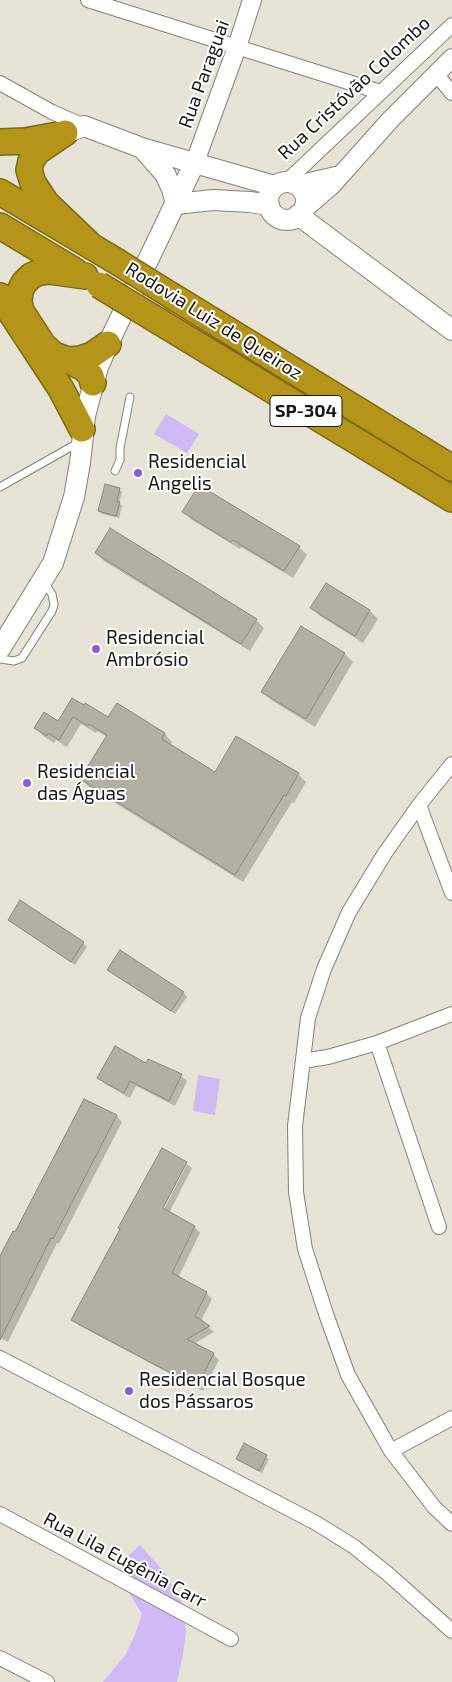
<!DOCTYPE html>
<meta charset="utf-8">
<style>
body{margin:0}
canvas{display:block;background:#e7e4d7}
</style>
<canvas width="452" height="1682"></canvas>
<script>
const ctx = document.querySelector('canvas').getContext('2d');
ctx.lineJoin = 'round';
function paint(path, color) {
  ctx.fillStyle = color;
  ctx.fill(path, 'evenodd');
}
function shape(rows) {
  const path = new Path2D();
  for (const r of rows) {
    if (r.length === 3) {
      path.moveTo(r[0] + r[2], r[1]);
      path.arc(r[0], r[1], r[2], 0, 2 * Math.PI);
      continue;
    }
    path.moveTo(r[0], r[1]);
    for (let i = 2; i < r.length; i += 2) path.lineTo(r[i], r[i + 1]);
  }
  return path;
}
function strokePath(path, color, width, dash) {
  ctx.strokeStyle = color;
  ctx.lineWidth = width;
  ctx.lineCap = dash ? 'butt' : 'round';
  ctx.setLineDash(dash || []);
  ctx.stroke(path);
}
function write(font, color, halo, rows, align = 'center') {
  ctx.font = font + ' "Exo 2",sans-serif';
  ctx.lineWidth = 4;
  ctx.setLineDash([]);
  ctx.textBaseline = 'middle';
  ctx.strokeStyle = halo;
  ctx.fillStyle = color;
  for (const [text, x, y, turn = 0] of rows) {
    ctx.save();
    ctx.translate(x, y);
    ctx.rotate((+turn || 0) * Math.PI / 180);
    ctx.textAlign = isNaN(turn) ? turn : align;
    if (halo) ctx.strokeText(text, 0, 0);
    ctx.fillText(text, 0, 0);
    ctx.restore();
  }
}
const green = shape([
 [166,414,199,434,187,453,154,434],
 [198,1075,220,1079,215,1115,193,1111],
 [140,1545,166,1574,181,1600,186,1632,183,1654,177,1682,103,1682,126,1654,134,1637,142,1614,120,1578,126,1558]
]);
const shadow = shape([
 [119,489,122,492,119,503,122,506,119,518,102,514,99,511],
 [184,512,299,547,307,555,293,578,241,547,240,549,192,520],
 [96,553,256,620,264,628,250,651,104,561],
 [326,585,370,611,378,619,363,643,320,616,312,608],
 [301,627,345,654,353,662,315,727,271,700,263,692],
 [73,700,108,719,117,705,165,734,172,742,170,746,216,774,236,738,298,774,306,782,294,803,292,802,243,882,89,787,82,779,107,737,97,731,96,733,81,724,67,747,56,740,54,743,43,736,36,728,58,723],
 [9,920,83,943,87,947,75,965],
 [113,974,183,992,187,997,175,1014],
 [147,1064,181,1076,187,1081,175,1106,136,1086,130,1098,105,1084,99,1078],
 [84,1101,117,1116,122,1122,59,1244,57,1243,8,1342,0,1338,0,1259,15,1233],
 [187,1164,192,1168,169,1213,195,1227,200,1233,178,1278,206,1293,212,1299,201,1321,214,1332,194,1344,213,1354,219,1360,203,1391,78,1325,73,1319,159,1213,161,1215],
 [245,1445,269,1459,262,1473,237,1459]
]);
const building = shape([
 [105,484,120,488,117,501,120,502,116,516,98,511,105,484],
 [199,485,300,546,284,571,233,540,231,542,182,512,199,485],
 [110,528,257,619,241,644,95,553,110,528],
 [326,583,370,610,355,636,310,608,326,583],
 [301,626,345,653,306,719,261,692,301,626],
 [72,698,84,705,85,703,108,717,117,703,165,733,162,739,215,772,236,736,299,773,286,796,284,795,235,875,80,779,107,735,89,724,88,726,73,717,59,740,48,733,47,736,34,728,44,712,58,721,72,698],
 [20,900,84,942,71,962,8,920,20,900],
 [120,950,184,992,171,1011,107,970,120,950],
 [115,1046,146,1063,148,1059,182,1074,169,1101,130,1081,124,1093,97,1078,115,1046],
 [84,1099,117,1115,53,1239,51,1238,0,1340,0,1256,13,1231,15,1232,84,1099],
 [162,1148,187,1162,163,1208,195,1226,172,1273,207,1292,195,1316,210,1326,187,1339,214,1353,197,1387,71,1320,120,1229,118,1228,162,1148],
 [244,1443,267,1455,259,1471,236,1459,244,1443]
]);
const service = shape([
 [115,471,120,460,120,448,130,397],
 [0,487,78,443],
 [0,659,14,661,22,658,52,611,54,605,52,594,43,581]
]);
const minor = shape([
 [88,0,380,92],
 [436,74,452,93],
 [0,83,52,112,84,126],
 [286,182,452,25],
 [452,764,419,805,385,853,349,912,324,969,308,1018,295,1126,296,1192,305,1249,326,1314,348,1375,391,1451,434,1507,452,1524],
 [419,805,452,893],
 [377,1043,439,1227],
 [303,1061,328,1057,377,1043,452,1014],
 [0,1358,316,1523,353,1546,388,1574,452,1631],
 [391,1451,452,1418],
 [0,1514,231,1639],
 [0,1658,47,1682]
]);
const tertiary = shape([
 [195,162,237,47,252,0],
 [297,185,340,175],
 [302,211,331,186,391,119,452,58]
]);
const secondary = shape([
 [65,133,84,126,142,148,275,186],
 [143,149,165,174,172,189,176,204],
 [287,201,19],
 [176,204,213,200,250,202,269,205],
 [298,215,452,330],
 [0,649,53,563,74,497,80,463,85,416,98,367,108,344,195,162]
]);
const motorway = shape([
 [65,133,37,152,31,161,29,170,33,183,46,203,90,245],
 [0,142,25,141,58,135],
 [0,192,116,261],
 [0,226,75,271],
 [85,276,49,271,40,272,31,276,24,283,20,291,19,302,21,311,43,345,54,355,68,360,80,359,92,355,108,344],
 [0,296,61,389,82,429],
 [172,296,452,468],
 [160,322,452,499],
 [68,360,85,369,91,376,93,383]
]);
const motorwayBridge = shape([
 [116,261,172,296],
 [99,285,160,322]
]);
const markers = [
 [138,473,5,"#8d5cd5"],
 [96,649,5,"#8d5cd5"],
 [27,783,5,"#8d5cd5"],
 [129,1391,5,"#8d5cd5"]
];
const shields = [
 [306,411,72]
];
const shieldNames = [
 ["SP-304",306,411]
];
const streetNames = [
 ["Rua Paraguai",204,74,-70],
 ["Rua Cristóvão Colombo",354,88,-43],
 ["Rodovia Luiz de Queiroz",214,321,32],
 ["Rua Lila Eugênia Carr",125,1560,28]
];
const poiNames = [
 ["Residencial",148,462],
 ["Angelis",148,484],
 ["Residencial",106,638],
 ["Ambrósio",106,660],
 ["Residencial",37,772],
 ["das Águas",37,794],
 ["Residencial Bosque",139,1380],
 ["dos Pássaros",139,1402]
];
paint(green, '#cebaf5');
paint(shadow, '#0003');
paint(building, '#b3afa3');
strokePath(building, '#8b887c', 1);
strokePath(service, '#848176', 9);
strokePath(minor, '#848176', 16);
strokePath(tertiary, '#848176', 20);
strokePath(secondary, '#848176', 22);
strokePath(motorway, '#7e6917', 28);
strokePath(service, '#fff', 7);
strokePath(minor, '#fff', 14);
strokePath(tertiary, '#fff', 18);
strokePath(secondary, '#fff', 20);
strokePath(motorway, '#b49519', 25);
strokePath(motorwayBridge, '#7e6917', 28, []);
strokePath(motorwayBridge, '#b49519', 25);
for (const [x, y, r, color] of markers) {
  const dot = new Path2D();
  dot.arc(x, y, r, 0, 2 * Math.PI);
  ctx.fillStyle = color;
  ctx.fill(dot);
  strokePath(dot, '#fff', 2);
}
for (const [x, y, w] of shields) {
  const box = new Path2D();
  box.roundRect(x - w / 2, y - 15.5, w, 31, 4);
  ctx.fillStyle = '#fff';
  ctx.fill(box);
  strokePath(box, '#191713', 1);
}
write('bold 18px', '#191713', null, shieldNames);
write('19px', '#191713', '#fff', streetNames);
write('19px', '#191713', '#fff', poiNames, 'left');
</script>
